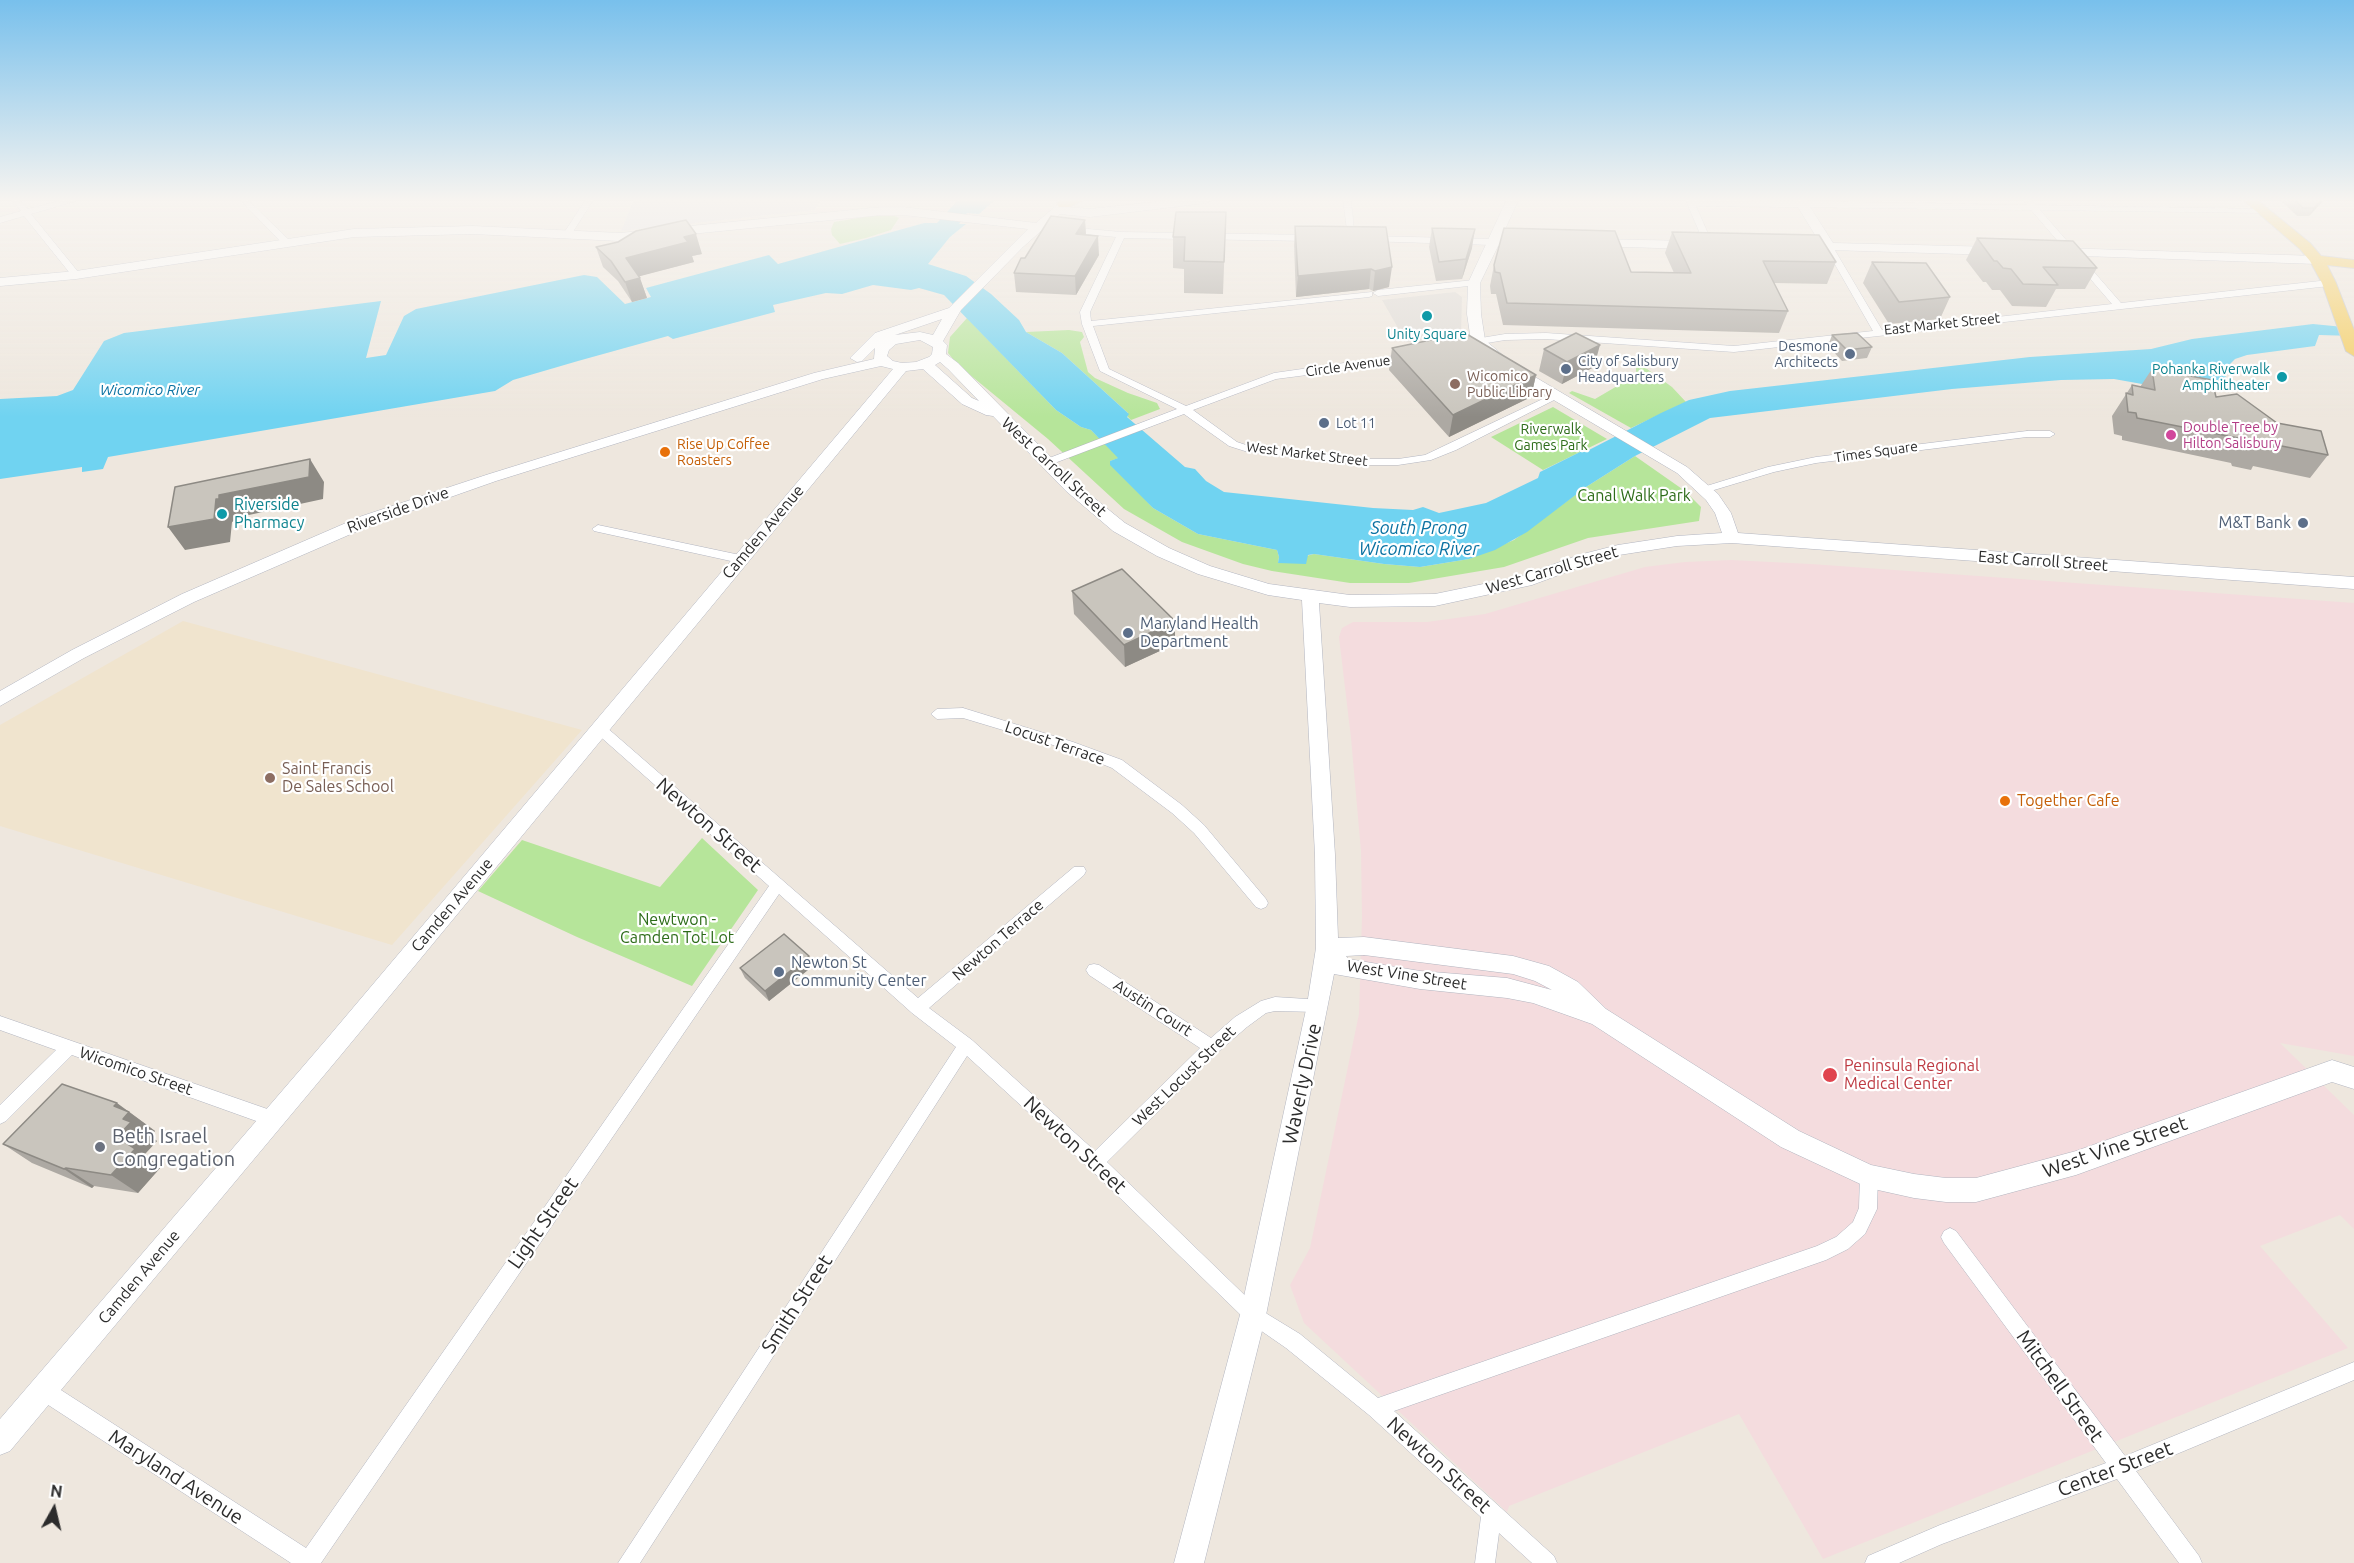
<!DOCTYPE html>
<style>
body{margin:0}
#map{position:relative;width:2354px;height:1563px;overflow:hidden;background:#eee7de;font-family:Ubuntu,sans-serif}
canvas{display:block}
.north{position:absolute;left:24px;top:1479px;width:60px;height:60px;-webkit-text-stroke:4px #fff;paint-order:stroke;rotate:8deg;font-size:16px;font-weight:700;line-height:24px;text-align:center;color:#2c2c2c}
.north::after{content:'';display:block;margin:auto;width:21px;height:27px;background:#2c2c2c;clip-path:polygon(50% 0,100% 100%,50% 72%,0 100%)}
</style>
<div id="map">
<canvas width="2354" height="1563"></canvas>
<div class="north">N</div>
</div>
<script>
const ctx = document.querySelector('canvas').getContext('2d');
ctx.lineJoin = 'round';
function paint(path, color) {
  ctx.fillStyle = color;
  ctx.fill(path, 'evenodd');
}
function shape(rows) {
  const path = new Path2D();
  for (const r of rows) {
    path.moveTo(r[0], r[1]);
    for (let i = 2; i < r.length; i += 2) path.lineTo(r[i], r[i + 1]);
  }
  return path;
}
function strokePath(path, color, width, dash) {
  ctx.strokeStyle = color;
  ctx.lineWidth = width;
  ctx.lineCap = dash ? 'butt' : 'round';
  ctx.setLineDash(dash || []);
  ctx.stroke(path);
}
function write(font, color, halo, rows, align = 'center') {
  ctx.font = font + ' Ubuntu,sans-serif';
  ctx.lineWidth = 4.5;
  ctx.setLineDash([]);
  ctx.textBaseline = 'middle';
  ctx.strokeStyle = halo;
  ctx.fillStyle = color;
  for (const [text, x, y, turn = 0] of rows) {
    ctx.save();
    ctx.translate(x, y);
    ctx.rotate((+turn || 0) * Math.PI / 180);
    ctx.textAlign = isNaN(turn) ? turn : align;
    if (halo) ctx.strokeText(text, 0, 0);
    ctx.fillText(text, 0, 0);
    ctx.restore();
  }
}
const industrial = shape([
 [634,199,821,199,815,210,621,231]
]);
const education = shape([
 [183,621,582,730,392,945,0,826,0,725]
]);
const medical = shape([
 [1731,560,1811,564,2354,603,2354,1056,2280,1043,2354,1115,2354,1229,2340,1215,2260,1246,2348,1348,1823,1559,1739,1414,1509,1506,1507,1512,1304,1323,1290,1285,1310,1248,1359,1014,1362,917,1361,851,1351,738,1339,637,1342,628,1353,622,1427,622,1485,614,1645,567,1685,562]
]);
const green = shape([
 [869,216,895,216,899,218,891,230,866,238,840,244,832,235,831,229,834,222],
 [967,318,1056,410,1081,427,1091,430,1119,458,1110,461,1153,508,1198,534,1277,550,1279,557,1278,563,1314,554,1384,564,1420,567,1469,559,1514,540,1586,487,1635,456,1685,491,1701,507,1699,521,1588,538,1504,567,1409,583,1350,583,1272,571,1243,564,1182,542,1124,509,1048,439,958,365,948,353,950,337],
 [1069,330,1082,332,1084,337,1080,342,1088,372,1095,378,1128,393,1157,403,1160,409,1131,420,1127,416,1128,413,1062,353,1026,332],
 [1643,366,1672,387,1686,402,1631,428,1569,393,1572,391,1595,399,1636,375,1636,368],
 [1553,407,1607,439,1543,470,1491,437],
 [702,838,758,890,692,986,577,937,478,891,522,840,660,887]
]);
const plaza = shape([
 [1455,292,1462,297,1461,336,1406,342,1382,300]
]);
const water = shape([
 [959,199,996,199,979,214,967,213,959,224,966,224,950,237,928,264,966,276,991,294,1019,320,1026,332,1062,353,1129,414,1127,417,1185,467,1195,469,1206,481,1224,492,1373,508,1413,510,1423,507,1439,513,1486,503,1538,478,1540,472,1582,451,1585,452,1661,413,1689,400,1730,391,2030,357,2151,349,2192,339,2313,324,2354,328,2354,336,2319,335,2315,346,2247,355,2235,359,2228,366,2225,380,2209,390,2170,389,2114,379,2061,380,1952,389,1710,418,1635,456,1586,487,1527,532,1495,550,1469,559,1420,567,1384,564,1314,554,1308,555,1306,564,1278,563,1279,557,1277,550,1198,534,1153,508,1110,465,1110,461,1118,458,1091,430,1081,427,1056,410,944,295,919,288,911,290,873,285,842,294,826,293,773,305,775,312,673,339,668,336,578,361,513,380,495,391,108,457,103,469,82,472,82,467,0,479,0,399,57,396,73,390,104,341,124,333,381,301,366,358,386,355,404,316,416,309,584,275,597,277,625,304,651,297,646,288,769,255,778,264,924,223,937,223]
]);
const street = shape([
 [11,199,19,199,28,209,66,199,77,199,76,201,31,214,79,273,79,277,73,277,24,216,0,223,0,217,21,211,11,199],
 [239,199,247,199,289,240,289,244,283,244,239,199],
 [586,199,594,199,569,238,563,238,562,236,586,199],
 [1343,199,1351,199,1355,240,1348,238,1343,199],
 [1685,199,2027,205,2022,199,2030,199,2036,205,2264,209,2268,211,2267,213,2040,210,2121,303,2329,280,2333,283,2329,286,1734,352,1546,339,1505,340,1469,346,1464,343,1469,340,1505,334,1546,333,1734,346,1873,331,1825,247,1829,244,1833,247,1882,330,2112,304,2031,210,1696,206,1713,245,1709,248,1705,245,1685,199],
 [1067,227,1121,232,1312,235,1316,238,1312,241,1124,238,1090,312,1091,321,1372,292,1372,296,1369,297,1093,326,1109,369,1186,406,1274,373,1407,354,1412,357,1407,360,1361,368,1276,379,1193,410,1237,442,1249,446,1363,459,1398,459,1425,455,1551,395,1559,395,1560,397,1456,450,1431,460,1398,465,1363,465,1248,452,1229,446,1184,414,1052,464,1044,464,1044,460,1177,409,1100,371,1082,324,1080,312,1116,237,1064,232,1064,228,1067,227],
 [1370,236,1492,239,1496,242,1492,245,1367,241,1366,239,1370,236],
 [1474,280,1477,281,1477,285,1378,296,1373,293,1378,290,1474,280],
 [2027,431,2050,431,2055,434,2050,437,2027,437,1816,463,1774,472,1704,493,1699,490,1700,488,1768,467,1816,457,2027,431],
 [598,525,740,555,746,559,740,563,594,531,592,529,598,525],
 [963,708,1073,742,1122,760,1182,805,1204,825,1266,899,1268,903,1266,907,1261,909,1256,907,1194,833,1172,813,1112,768,1063,748,963,718,937,719,931,714,937,709,963,708],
 [600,724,605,726,918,998,1074,867,1084,867,1086,871,1084,875,929,1008,972,1040,1095,1151,1200,1048,1089,975,1086,970,1089,965,1094,964,1099,965,1211,1038,1235,1017,1261,1001,1275,997,1323,1000,1326,1005,1323,1010,1318,1012,1275,1011,1266,1013,1247,1027,1218,1052,1107,1162,1259,1309,1300,1334,1378,1398,1817,1246,1836,1237,1853,1222,1859,1208,1860,1176,1863,1170,1869,1168,1875,1170,1878,1176,1877,1209,1865,1234,1848,1249,1826,1260,1394,1411,1554,1556,1557,1563,1532,1563,1499,1533,1495,1563,1475,1563,1481,1517,1369,1415,1286,1348,1247,1321,1089,1168,967,1056,640,1563,618,1563,956,1047,912,1013,779,894,321,1563,291,1563,36,1397,33,1390,36,1383,43,1380,50,1383,306,1548,769,886,595,732,593,729,600,724],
 [0,1016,273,1111,279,1114,281,1119,279,1124,273,1127,72,1055,6,1121,0,1124,0,1105,56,1050,0,1030,0,1016],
 [1950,1228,1956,1231,2125,1456,2354,1362,2354,1380,2136,1471,2199,1556,2202,1563,2179,1563,2117,1479,1942,1544,1899,1563,1865,1563,1868,1556,1940,1525,2106,1463,1944,1243,1941,1237,1944,1231,1950,1228]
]);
const secondary = shape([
 [1064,199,1076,199,1068,207,1090,209,1181,199,1213,199,1207,203,1090,217,1060,214,1023,247,961,310,943,341,947,345,946,354,958,363,1078,485,1125,523,1169,548,1210,566,1269,584,1350,595,1435,594,1522,576,1579,555,1618,545,1677,536,1722,533,1715,513,1706,500,1677,473,1503,370,1471,341,1467,314,1468,283,1507,199,1519,199,1501,238,1525,238,1531,242,1525,246,1498,246,1480,283,1481,314,1485,340,1513,364,1687,467,1718,494,1731,513,1738,533,2354,577,2354,589,1732,543,1677,546,1619,555,1591,563,1532,585,1435,606,1350,607,1319,603,1335,855,1338,938,1364,937,1513,956,1549,966,1578,982,1606,1009,1799,1131,1871,1165,1914,1174,1946,1178,1976,1178,2076,1151,2332,1060,2354,1067,2354,1089,2332,1082,2076,1175,1976,1202,1946,1202,1914,1198,1869,1188,1781,1147,1592,1024,1533,1003,1507,998,1420,989,1334,974,1266,1315,1204,1563,1174,1563,1240,1315,1307,1005,1316,948,1315,855,1302,600,1268,595,1198,574,1157,556,1113,531,1066,491,993,416,986,415,962,404,923,369,906,371,341,1055,10,1451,0,1455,0,1419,325,1041,893,369,881,366,823,379,496,481,374,524,194,602,84,658,0,706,0,691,72,650,182,594,362,516,486,475,814,373,874,359,875,348,862,361,857,362,850,358,875,333,949,308,1028,229,903,215,882,215,620,241,473,234,354,237,76,279,0,286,0,278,76,271,354,229,473,226,620,233,882,207,903,207,1036,223,1064,199],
 [942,319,933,335,920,332,895,335,942,319],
 [920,340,933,347,932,354,929,357,916,362,902,363,893,361,887,356,889,350,896,344,920,340],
 [940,362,948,369,979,401,972,398,935,365,940,362],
 [1364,955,1513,974,1535,981,1552,990,1507,978,1420,971,1348,959,1346,956,1364,955],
 [1793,199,1805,199,1833,243,1996,247,2002,251,1996,255,1797,249,1795,246,1797,243,1820,243,1793,199],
 [1594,239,1693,241,1699,245,1693,249,1590,246,1588,243,1590,240,1594,239],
 [2059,248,2317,256,2323,260,2317,264,2055,255,2053,252,2055,249,2059,248]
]);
const primary = shape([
 [1067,199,1086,199,1069,207,1059,207,1057,204,1059,201,1067,199],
 [2242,199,2256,199,2310,243,2321,256,2354,260,2354,268,2327,265,2336,283,2354,330,2354,356,2346,351,2322,283,2310,261,2300,249,2242,199]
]);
const wall = shape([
 [2278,198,2326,198,2309,216,2297,216],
 [1226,212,1223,294,1184,293,1184,269,1173,268,1173,237],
 [1085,220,1086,235,1099,255,1076,295,1016,292,1014,273,1025,258],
 [1295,226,1386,227,1389,287,1373,291,1369,289,1296,297,1294,245],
 [1432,228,1472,248,1462,279,1436,281,1429,247],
 [1672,232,1836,262,1827,284,1774,283,1788,311,1779,333,1503,325,1496,294,1491,294,1490,286,1494,265,1631,272,1674,273,1665,253],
 [1977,238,2097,268,2085,289,2056,289,2046,307,2012,306,2000,290,1992,290,1986,282,1983,282,1966,260],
 [596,247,702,254,692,256,694,262,639,276,647,298,632,302,618,281,603,267],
 [1872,262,1950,297,1940,319,1889,324,1863,283],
 [1832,335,1872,347,1867,358,1842,361,1828,346],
 [1392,348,1536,375,1531,397,1449,437,1389,370],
 [1544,349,1594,367,1562,384,1539,371],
 [2152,369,2216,397,2277,423,2328,455,2310,478,2253,466,2251,470,2232,466,2231,463,2122,440,2122,436,2114,434,2112,416,2132,385,2140,387],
 [1072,591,1175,621,1175,644,1125,667,1074,614],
 [809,956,813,966,769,1001,745,978,740,968],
 [128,1111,155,1131,150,1136,157,1141,144,1155,161,1167,138,1193,94,1186,92,1188,32,1163,3,1144]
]);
const shadedWall = shape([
 [2323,198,2326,198,2309,216,2314,208],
 [1085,220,1086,238,1076,234],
 [1475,229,1472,248,1462,279,1466,259],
 [696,234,702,254,692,256,694,262,633,278,626,258,684,237],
 [1098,236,1099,255,1076,295,1075,276],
 [1392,267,1389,287,1373,291,1375,271],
 [1371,269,1369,289,1296,297,1298,276],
 [640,278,647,298,632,302,625,282],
 [1600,345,1594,367,1562,384,1567,362],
 [1536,375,1531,397,1449,437,1453,415],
 [310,459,324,482,323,499,235,518,234,521,232,522,230,542,185,550,168,527,219,495],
 [1175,621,1175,644,1125,667,1124,645],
 [809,956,813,966,769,1001,765,991],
 [117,1103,155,1131,150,1136,157,1141,144,1155,161,1167,138,1193,111,1175,117,1137,123,1119,114,1106],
 [66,1168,94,1186,92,1188,64,1169]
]);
const building = shape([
 [2292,198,2323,198,2314,208,2303,208,2292,198],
 [1176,212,1226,212,1224,262,1184,261,1185,237,1173,237,1176,212],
 [1051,216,1085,220,1076,234,1098,236,1075,276,1014,273,1021,258,1025,258,1051,216],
 [686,220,696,234,684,237,688,242,626,258,640,278,625,282,611,261,596,247,618,242,636,231,686,220],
 [1295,226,1386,227,1392,267,1375,271,1371,269,1298,276,1295,226],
 [1432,228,1475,229,1466,259,1439,262,1432,228],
 [1504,228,1615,231,1631,272,1691,273,1672,232,1819,235,1836,262,1763,261,1788,311,1507,303,1500,273,1495,272,1494,265,1504,228],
 [1977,238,2073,241,2097,268,2043,267,2058,285,2023,284,2011,269,2003,268,1997,261,1994,261,1977,238],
 [1872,262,1926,263,1950,297,1899,302,1872,262],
 [1465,333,1536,375,1453,415,1392,348,1465,333],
 [1576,333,1600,345,1567,362,1544,349,1576,333],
 [1857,333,1872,347,1847,350,1832,335,1857,333],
 [2152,369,2212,380,2216,397,2237,394,2277,423,2321,431,2328,455,2266,443,2267,447,2248,444,2248,440,2137,418,2136,413,2128,412,2126,393,2133,395,2132,385,2155,390,2152,369],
 [310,459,309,477,219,495,219,499,216,499,214,519,168,527,175,487,310,459],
 [1122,569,1175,621,1124,645,1072,591,1122,569],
 [784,934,809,956,765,991,740,968,784,934],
 [62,1084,117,1103,114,1106,129,1112,123,1119,131,1122,117,1137,135,1149,111,1175,66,1168,64,1169,3,1144,62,1084]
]);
const markers = [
 [1427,316,6,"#0f9aa8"],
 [1850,354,6,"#5c6f8a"],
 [1566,369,6,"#5c6f8a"],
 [2282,377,6,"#0f9aa8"],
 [1455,384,6,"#8d6e63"],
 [1324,423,6,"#5c6f8a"],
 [2171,435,6,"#d1479c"],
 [665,452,6,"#e8710a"],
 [222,514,6,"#0f9aa8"],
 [2303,523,6,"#5c6f8a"],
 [1128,633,6,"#5c6f8a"],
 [270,778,6,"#8d6e63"],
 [2005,801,6,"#e8710a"],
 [779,972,6,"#5c6f8a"],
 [1830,1075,8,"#e0444e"],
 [100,1147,6,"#6b7280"]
];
const farStreetnames = [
 ["East Market Street",1942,324,-6],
 ["Circle Avenue",1348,366,-8],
 ["Times Square",1876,452,-8],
 ["West Market Street",1307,454,7]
];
const farCulturenames = [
 ["Unity Square",1427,334],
 ["Pohanka Riverwalk",2270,369,"right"],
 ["Amphitheater",2270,385,"right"]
];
const farServicenames = [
 ["Desmone",1838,346,"right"],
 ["Architects",1838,362,"right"],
 ["City of Salisbury",1578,361],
 ["Headquarters",1578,377],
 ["Lot 11",1336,423]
];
const farEducationnames = [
 ["Wicomico",1467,376],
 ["Public Library",1467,392]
];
const farHotelnames = [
 ["Double Tree by",2183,427],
 ["Hilton Salisbury",2183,443]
];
const farParknames = [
 ["Riverwalk",1551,429],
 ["Games Park",1551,445]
];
const farFoodnames = [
 ["Rise Up Coffee",677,444],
 ["Roasters",677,460]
];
const farWaternames = [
 ["Wicomico River",150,390]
];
const streetNames = [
 ["West Carroll Street",1054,467,43],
 ["Riverside Drive",398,510,-20],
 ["Camden Avenue",763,532,-50],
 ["East Carroll Street",2043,561,4],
 ["West Carroll Street",1552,570,-16],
 ["Locust Terrace",1055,743,19],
 ["Camden Avenue",452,905,-50],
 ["Newton Terrace",998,940,-41],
 ["West Vine Street",1407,975,9],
 ["Austin Court",1153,1008,33],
 ["Wicomico Street",136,1071,19],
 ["West Locust Street",1184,1076,-44],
 ["Camden Avenue",139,1277,-50]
];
const parkNames = [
 ["Canal Walk Park",1634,496],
 ["Newtwon -",677,920],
 ["Camden Tot Lot",677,938]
];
const cultureNames = [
 ["Riverside",234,505],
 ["Pharmacy",234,523]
];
const serviceNames = [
 ["M&T Bank",2291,523,"right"],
 ["Maryland Health",1140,624],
 ["Department",1140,642],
 ["Newton St",791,963],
 ["Community Center",791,981]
];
const educationNames = [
 ["Saint Francis",282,769],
 ["De Sales School",282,787]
];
const foodNames = [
 ["Together Cafe",2017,801]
];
const healthNames = [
 ["Peninsula Regional",1844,1066],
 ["Medical Center",1844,1084]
];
const waterNames = [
 ["South Prong",1419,528],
 ["Wicomico River",1419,549]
];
const nearStreetnames = [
 ["Newton Street",709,825,41],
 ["Waverly Drive",1302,1084,-78],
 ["Newton Street",1075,1145,43],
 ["West Vine Street",2115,1147,-19],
 ["Light Street",543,1223,-55],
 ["Smith Street",797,1304,-57],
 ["Mitchell Street",2060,1386,54],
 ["Newton Street",1439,1465,42],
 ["Center Street",2115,1469,-21],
 ["Maryland Avenue",176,1477,33]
];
const nearWorshipnames = [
 ["Beth Israel",112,1136],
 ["Congregation",112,1159]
];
paint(industrial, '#e1dfe6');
paint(education, '#f0e4ce');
paint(medical, '#f4dcde');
paint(green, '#b6e59a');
paint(plaza, '#dedad5');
paint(water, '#70d3f1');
strokePath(street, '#b2b5c0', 1);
strokePath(secondary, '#b2b5c0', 1);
strokePath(primary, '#c8c8c8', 2);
paint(street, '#fff');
paint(secondary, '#fff');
paint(primary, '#f4cc5d');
paint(wall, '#ada9a3');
paint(shadedWall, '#8d8a84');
paint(building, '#c9c5bd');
strokePath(building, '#8d8a84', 1.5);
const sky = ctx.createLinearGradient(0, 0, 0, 417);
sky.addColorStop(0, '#78c0ec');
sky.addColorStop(0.48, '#f7f4f0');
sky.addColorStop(1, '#f7f4f000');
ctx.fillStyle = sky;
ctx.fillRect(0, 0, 2354, 417);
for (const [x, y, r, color] of markers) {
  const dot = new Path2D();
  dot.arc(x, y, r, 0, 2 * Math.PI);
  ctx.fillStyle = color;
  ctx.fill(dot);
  strokePath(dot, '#fff', 2);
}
write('14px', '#2c2c2c', '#fff', farStreetnames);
write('14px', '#0d838f', '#fff', farCulturenames);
write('14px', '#4e5e75', '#fff', farServicenames, 'left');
write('14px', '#785e54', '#fff', farEducationnames, 'left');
write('14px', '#b23c85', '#fff', farHotelnames, 'left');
write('14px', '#2d6c19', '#fff', farParknames);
write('14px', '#c56008', '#fff', farFoodnames, 'left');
write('italic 15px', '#0b72a2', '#fff', farWaternames);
write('16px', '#2c2c2c', '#fff', streetNames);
write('16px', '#2d6c19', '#fff', parkNames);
write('16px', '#0d838f', '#fff', cultureNames, 'left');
write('16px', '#4e5e75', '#fff', serviceNames, 'left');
write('16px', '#785e54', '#fff', educationNames, 'left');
write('16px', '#c56008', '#fff', foodNames, 'left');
write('16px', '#be3a42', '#fff', healthNames, 'left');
write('italic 18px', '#0b72a2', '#fff', waterNames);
write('20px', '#2c2c2c', '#fff', nearStreetnames);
write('20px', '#5b616d', '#fff', nearWorshipnames, 'left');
</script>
